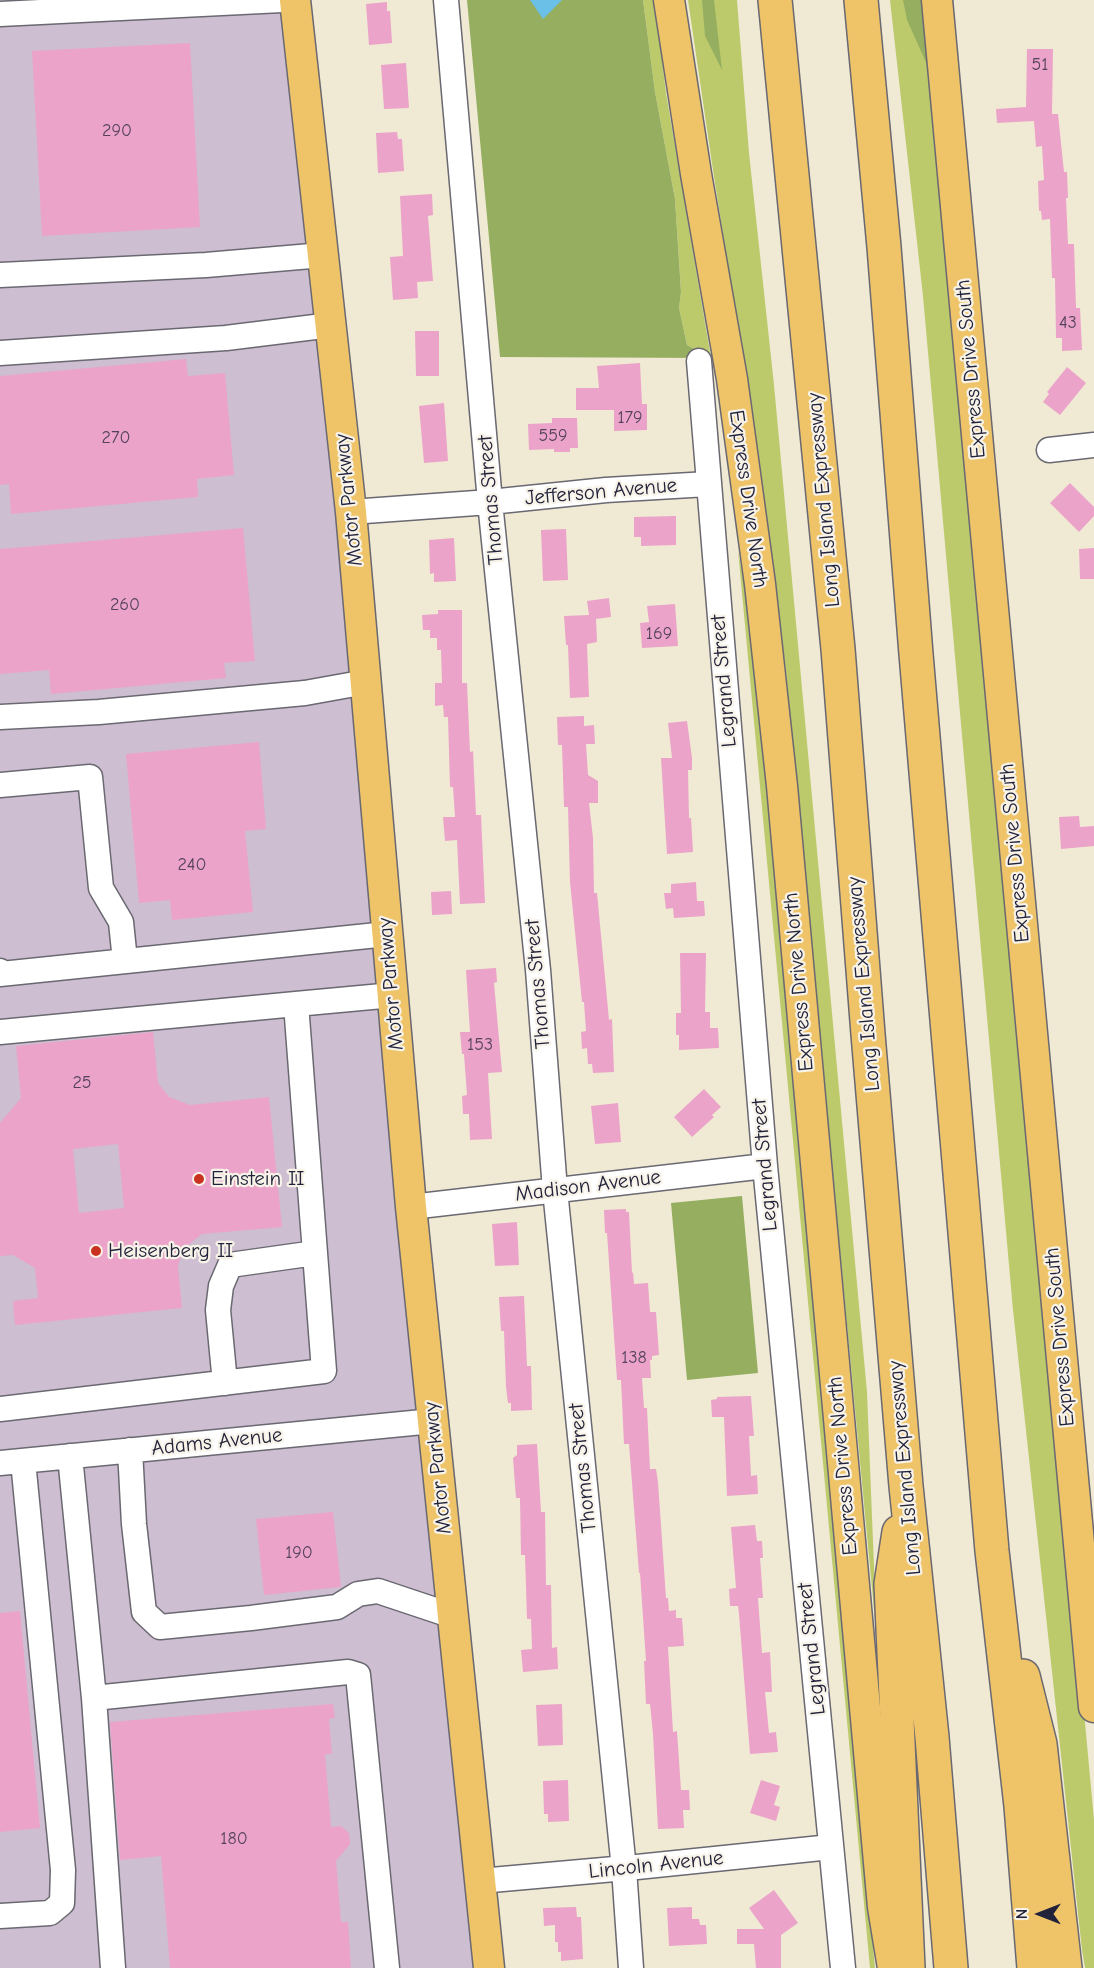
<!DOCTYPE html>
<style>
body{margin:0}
#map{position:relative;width:1094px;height:1968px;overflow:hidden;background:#f0ead4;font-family:"Comic Neue",sans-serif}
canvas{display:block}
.north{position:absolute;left:1010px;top:1884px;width:60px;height:60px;-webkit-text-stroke:4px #f7f3e8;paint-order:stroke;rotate:270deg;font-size:16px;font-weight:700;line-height:24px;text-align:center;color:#22223b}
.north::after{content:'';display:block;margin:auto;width:21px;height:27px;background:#22223b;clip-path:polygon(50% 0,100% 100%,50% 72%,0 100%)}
</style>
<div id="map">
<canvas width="1094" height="1968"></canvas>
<div class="north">N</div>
</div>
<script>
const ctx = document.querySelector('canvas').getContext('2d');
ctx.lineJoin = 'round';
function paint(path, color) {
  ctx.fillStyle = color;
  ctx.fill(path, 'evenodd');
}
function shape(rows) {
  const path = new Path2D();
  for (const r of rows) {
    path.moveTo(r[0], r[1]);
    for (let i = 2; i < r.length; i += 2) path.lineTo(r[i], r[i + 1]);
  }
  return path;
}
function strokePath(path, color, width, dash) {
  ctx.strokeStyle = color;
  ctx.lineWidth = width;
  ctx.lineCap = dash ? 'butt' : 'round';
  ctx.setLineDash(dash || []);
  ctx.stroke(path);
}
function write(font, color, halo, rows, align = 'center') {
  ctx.font = font + ' "Comic Neue",sans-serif';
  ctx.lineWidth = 4.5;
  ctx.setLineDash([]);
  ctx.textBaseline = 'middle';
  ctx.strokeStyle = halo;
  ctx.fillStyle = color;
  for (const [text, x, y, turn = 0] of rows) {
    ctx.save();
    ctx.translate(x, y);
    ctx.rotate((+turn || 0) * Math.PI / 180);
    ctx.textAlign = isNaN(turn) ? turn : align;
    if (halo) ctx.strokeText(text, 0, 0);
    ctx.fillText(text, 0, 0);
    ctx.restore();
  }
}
const industrial = shape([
 [0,0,295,0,495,1968,0,1968]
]);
const green = shape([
 [643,0,655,0,666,93,711,358,687,345,679,308,681,291,675,199,655,92],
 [688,0,737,0,749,153,774,385,867,1392,877,1641,814,976,786,671,752,420,713,170],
 [890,0,932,0,1018,997,1094,1820,1094,1968,1085,1968,1082,1950,1013,1310,923,296],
 [738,550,752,629,875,1968,870,1968]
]);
const forest = shape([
 [467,0,643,0,655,92,675,199,681,292,679,308,687,345,711,358,500,357],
 [702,0,714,0,722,70,705,36],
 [903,0,928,0,933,78,907,20],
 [742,1196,758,1373,687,1380,671,1203]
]);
const water = shape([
 [530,0,562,0,543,19]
]);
const building = shape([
 [387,2,387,11,390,11,392,43,369,45,366,4],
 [190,43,200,227,42,236,32,51],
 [1027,49,1053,49,1052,114,1058,114,1064,172,1067,172,1068,198,1066,198,1068,244,1074,244,1076,308,1080,308,1082,350,1062,351,1062,338,1056,338,1055,278,1052,278,1050,219,1042,220,1041,211,1039,211,1038,181,1044,180,1042,146,1036,147,1034,121,997,123,996,109,1026,107],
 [406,63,409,108,384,109,381,65],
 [397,132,398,139,402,139,404,171,378,173,376,133],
 [432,194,433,215,428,216,433,281,417,282,418,298,393,300,390,257,403,256,400,196],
 [415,331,439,331,439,376,416,376],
 [186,359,188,376,225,373,234,475,197,479,198,497,11,514,9,484,0,485,0,376],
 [640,363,642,404,647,404,647,430,614,431,614,410,576,410,576,388,599,388,597,366],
 [1067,367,1086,383,1060,415,1043,402,1049,394,1047,392],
 [444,403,448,461,424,463,419,406],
 [552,418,577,418,578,448,570,448,570,452,554,452,554,449,529,450,528,424,552,423],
 [1070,483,1094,507,1094,516,1079,532,1050,503],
 [676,516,676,545,641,546,641,537,634,537,634,517],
 [243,528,255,661,224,663,226,678,51,694,49,670,0,674,0,549],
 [566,529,568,580,543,581,541,530],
 [454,538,456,581,434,582,434,573,430,574,429,540],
 [1094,548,1094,579,1080,579,1079,549],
 [609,598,611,617,596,619,597,642,587,644,589,697,570,698,568,645,566,645,564,616,589,615,587,601],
 [675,604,678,646,642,648,640,623,649,622,647,606],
 [438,610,462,610,462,683,467,683,470,752,473,751,476,815,481,815,485,903,460,904,457,840,445,841,443,817,455,817,453,787,450,787,448,717,444,717,443,705,435,706,435,683,442,683,441,650,437,650,437,638,430,638,430,630,423,630,422,615,438,614],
 [584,716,584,726,594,725,595,744,586,744,588,775,598,781,598,803,589,803,593,838,594,893,597,893,609,1020,612,1019,614,1072,593,1073,592,1064,588,1064,587,1048,582,1049,581,1032,586,1031,584,1002,582,1002,570,882,568,807,564,807,562,745,558,745,557,717],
 [687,721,692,758,692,770,688,770,689,818,691,818,693,852,667,854,661,758,672,758,668,723],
 [259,742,266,829,245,831,253,912,172,920,170,900,139,903,126,754],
 [1079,816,1080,827,1094,826,1094,846,1061,849,1059,817],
 [696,882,697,901,704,901,705,916,674,918,673,908,666,909,664,893,671,893,671,884],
 [451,891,452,914,432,915,431,892],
 [680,953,706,953,705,1012,710,1012,710,1028,718,1028,719,1048,679,1050,679,1035,676,1035,676,1013,681,1013],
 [496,968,497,982,494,983,502,1072,488,1073,492,1139,470,1140,469,1114,463,1114,462,1096,467,1095,464,1054,462,1054,460,1032,470,1032,466,970],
 [153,1032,158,1083,169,1097,190,1105,269,1097,282,1227,202,1234,183,1249,178,1266,182,1308,15,1325,13,1301,38,1298,35,1268,13,1255,0,1256,0,1123,21,1098,16,1046],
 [118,1144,124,1208,79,1213,73,1149],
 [704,1089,721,1107,712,1115,714,1117,692,1137,674,1117],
 [618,1103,621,1142,595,1144,591,1106],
 [626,1209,626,1212,629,1212,632,1273,633,1272,634,1284,648,1283,650,1312,656,1312,659,1355,652,1356,652,1360,650,1360,651,1378,642,1378,644,1408,647,1408,650,1469,656,1469,658,1482,666,1598,668,1598,669,1611,676,1610,676,1618,682,1618,684,1646,668,1647,673,1732,677,1731,681,1790,689,1790,690,1810,683,1810,684,1828,658,1829,653,1734,650,1704,646,1704,644,1661,646,1661,640,1573,639,1573,629,1444,624,1444,621,1380,617,1380,607,1233,605,1233,604,1210],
 [517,1222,519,1265,495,1266,492,1224],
 [524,1296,527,1366,531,1366,532,1410,511,1411,511,1403,508,1403,506,1387,504,1331,501,1331,499,1297],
 [751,1396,754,1436,749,1436,751,1476,757,1475,758,1494,727,1496,724,1417,712,1417,711,1400,717,1399,717,1397],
 [537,1444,541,1512,545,1512,546,1585,551,1585,552,1648,557,1647,558,1669,523,1672,521,1650,532,1649,531,1619,527,1619,525,1555,521,1555,520,1498,516,1498,513,1458,517,1455,517,1445],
 [333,1512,341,1587,264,1595,256,1519],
 [755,1525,757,1541,762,1541,763,1558,760,1558,763,1598,758,1598,762,1653,770,1652,772,1692,765,1692,769,1733,776,1732,778,1752,750,1754,739,1614,738,1606,730,1606,729,1589,736,1588,731,1527],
 [20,1611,40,1828,0,1832,0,1613],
 [333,1704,335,1718,329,1719,332,1754,325,1754,331,1827,341,1826,349,1833,350,1844,336,1861,341,1922,348,1922,351,1968,170,1968,161,1856,120,1860,110,1722],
 [562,1704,563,1745,538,1746,536,1705],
 [568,1780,569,1821,548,1822,548,1814,544,1814,543,1781],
 [761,1780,780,1786,774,1805,780,1807,776,1821,750,1813],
 [774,1890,798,1923,781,1935,781,1968,756,1968,754,1944,737,1944,737,1929,764,1929,749,1908],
 [576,1907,577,1917,581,1917,583,1959,561,1961,561,1952,558,1952,558,1942,555,1942,555,1925,544,1926,543,1908],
 [692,1907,692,1919,699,1919,700,1925,706,1925,707,1944,669,1946,667,1908]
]);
const minor = shape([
 [446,0,490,502,538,970,555,1190,624,1869,631,1968],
 [0,14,282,0],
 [0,275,206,265,323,255],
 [0,353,226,338,331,325],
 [699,361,765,1166,843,1968],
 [1049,450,1094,445],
 [351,512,490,502,606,490,708,484],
 [0,717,99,712,305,693,366,682],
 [0,785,90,777,101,888,121,922,125,961],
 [0,971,0,974,387,934],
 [296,1004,393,995],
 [0,1032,296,1004,324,1371,0,1409],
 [411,1207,765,1166],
 [225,1383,218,1310,221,1286,230,1265,315,1253],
 [130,1450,134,1524,144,1612,160,1627,251,1618,337,1607,358,1594,378,1591,453,1616],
 [70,1456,94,1698],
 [0,1463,433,1421],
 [480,1881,637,1867,831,1847],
 [0,1916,50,1913,62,1903,63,1870,23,1461],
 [113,1968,94,1698,348,1672,358,1675,387,1968]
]);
const major = shape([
 [295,0,351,512,411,1207,489,1968],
 [669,0,696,174,732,379,760,584,782,786,883,1907,893,1968],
 [937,0,1094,1707]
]);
const highway = shape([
 [775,0,838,649,868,1034,906,1486,932,1737,951,1968],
 [861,0,884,247,916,654,992,1551,1021,1806,1034,1968],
 [899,1532,891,1584,908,1968],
 [1023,1676,1040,1744,1065,1968]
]);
const markers = [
 [199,1179,6,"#c8321e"],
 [96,1251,6,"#c8321e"]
];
const numberNames = [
 ["51",1040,65],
 ["290",117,131],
 ["43",1068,323],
 ["179",630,418],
 ["559",553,436],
 ["270",116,438],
 ["260",125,605],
 ["169",659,634],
 ["240",192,865],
 ["153",480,1045],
 ["25",82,1083],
 ["138",634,1358],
 ["190",299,1553],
 ["180",234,1839]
];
const streetNames = [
 ["Express Drive South",971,369,-95],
 ["Jefferson Avenue",601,492,-5],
 ["Express Drive North",748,499,82],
 ["Motor Parkway",349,500,-96],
 ["Thomas Street",491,500,-95],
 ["Long Island Expressway",824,500,-95],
 ["Legrand Street",724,681,-95],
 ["Express Drive South",1015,853,-95],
 ["Express Drive North",799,982,-95],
 ["Motor Parkway",391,984,-95],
 ["Thomas Street",538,984,-95],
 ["Long Island Expressway",864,984,-95],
 ["Legrand Street",765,1165,-95],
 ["Madison Avenue",588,1186,-7],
 ["Express Drive South",1060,1337,-95],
 ["Adams Avenue",217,1442,-6],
 ["Express Drive North",843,1466,-95],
 ["Motor Parkway",438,1468,-96],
 ["Thomas Street",583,1468,-96],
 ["Long Island Expressway",905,1468,-95],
 ["Legrand Street",812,1649,-96],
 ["Lincoln Avenue",656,1865,-6]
];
const poiNames = [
 ["Einstein II",211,1179],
 ["Heisenberg II",108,1251]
];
paint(industrial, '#cebed1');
paint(green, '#bcca6c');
paint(forest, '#95ae60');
paint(water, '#6bc0e7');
paint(building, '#eba3c9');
strokePath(minor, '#6a6871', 27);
strokePath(major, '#6a6871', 33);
strokePath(highway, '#6a6871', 36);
strokePath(minor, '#fff', 24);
strokePath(major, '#efc469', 30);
strokePath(highway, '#efc469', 33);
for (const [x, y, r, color] of markers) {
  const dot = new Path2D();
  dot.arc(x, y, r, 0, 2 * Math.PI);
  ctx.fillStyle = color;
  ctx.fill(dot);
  strokePath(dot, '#f7f3e8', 2);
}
write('18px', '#54425e', null, numberNames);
write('21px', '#22223b', '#f7f3e8', streetNames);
write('21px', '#22223b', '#f7f3e8', poiNames, 'left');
</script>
